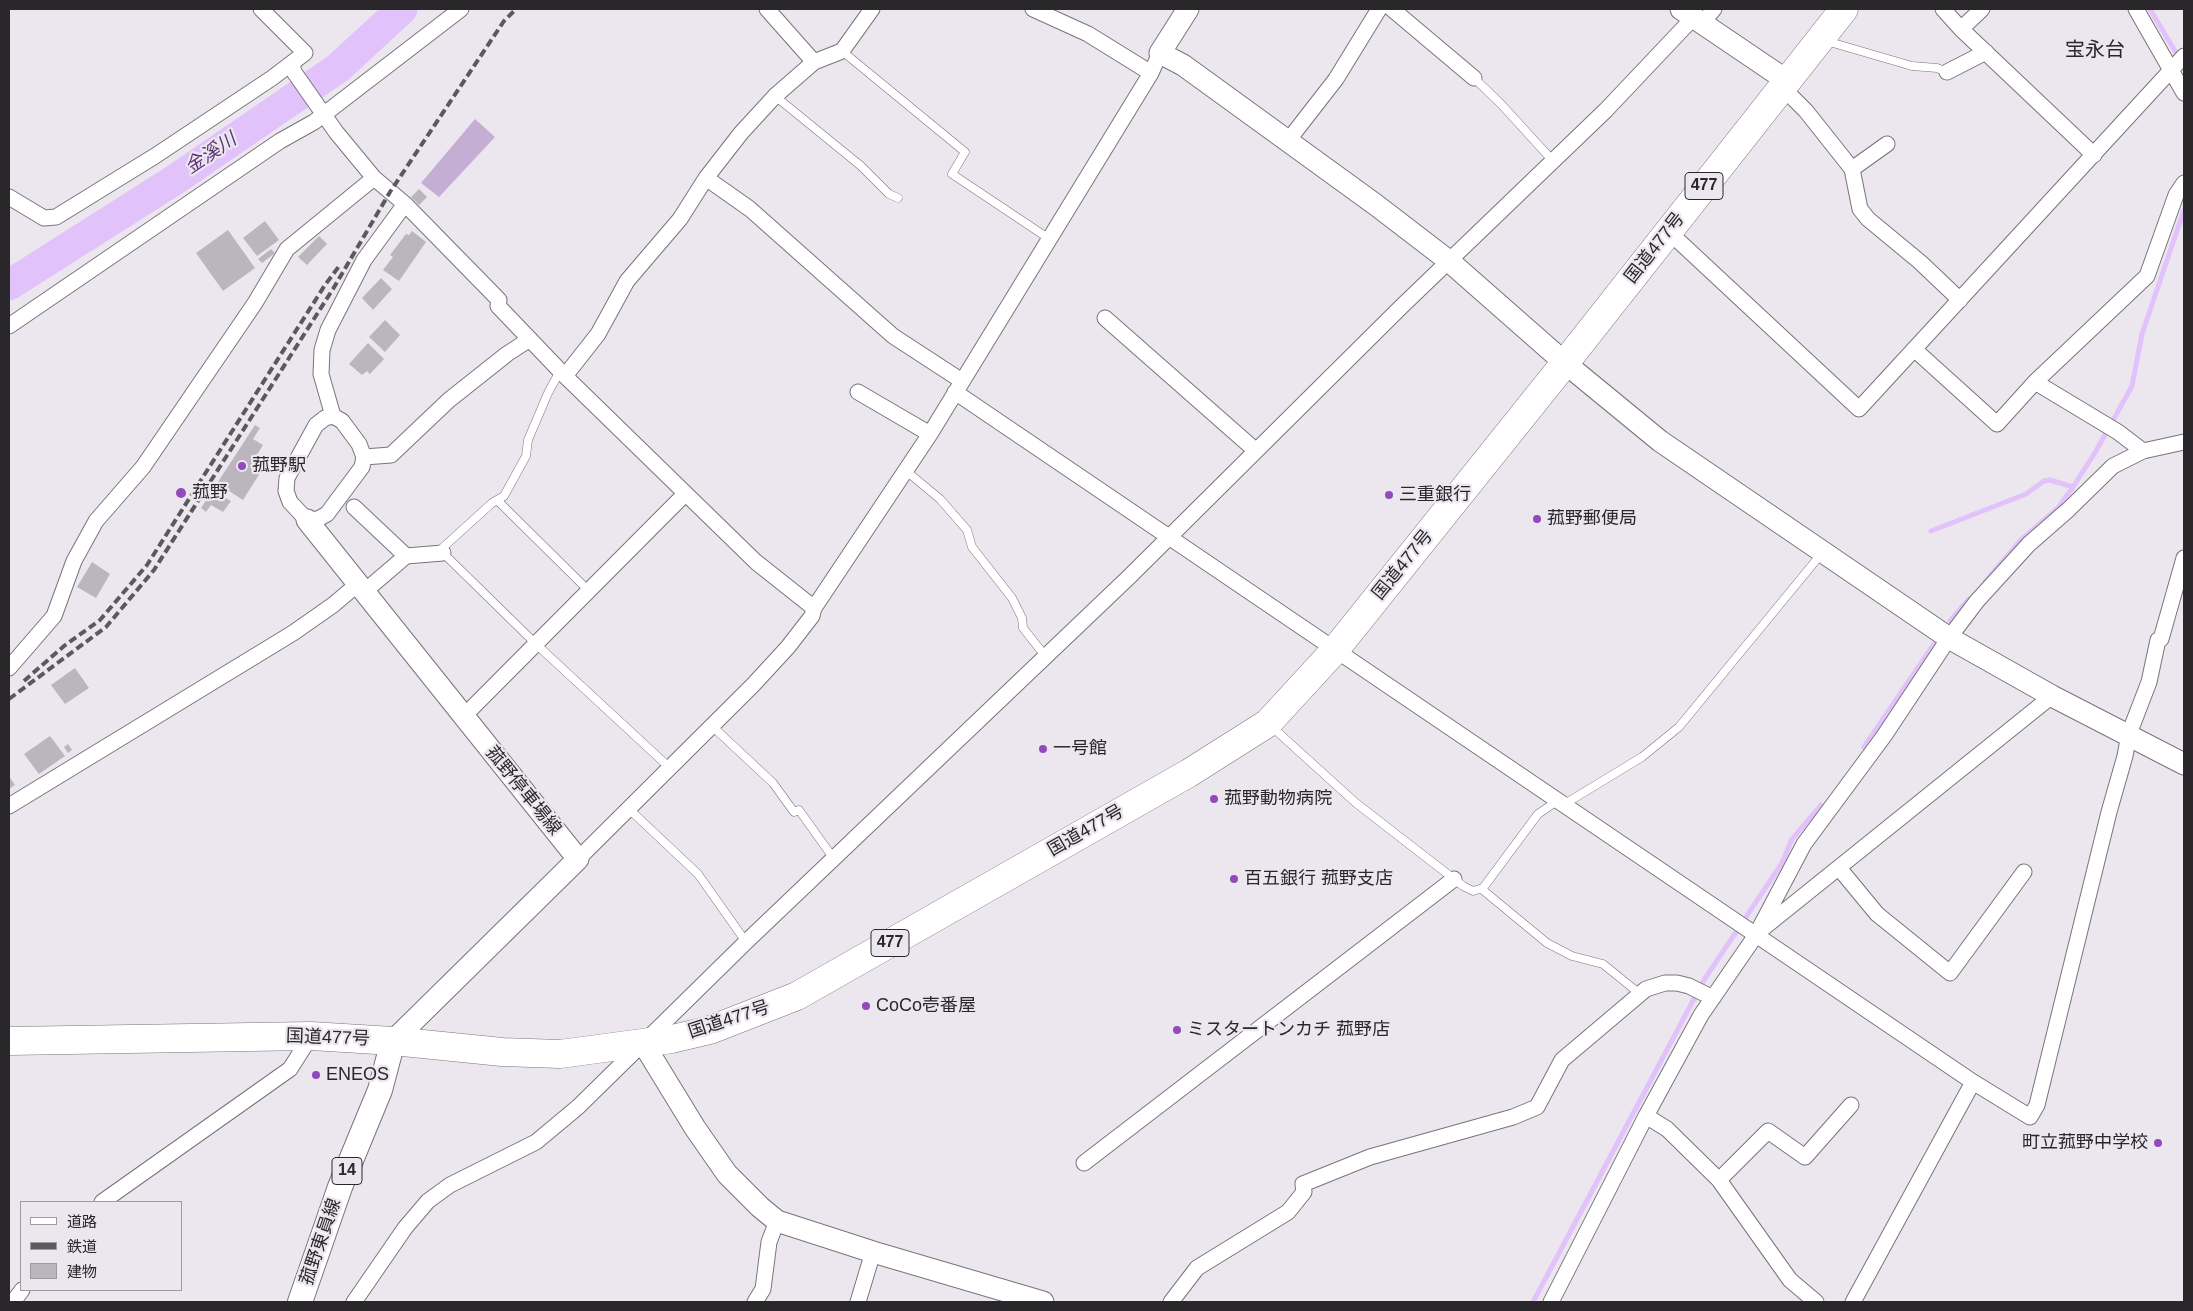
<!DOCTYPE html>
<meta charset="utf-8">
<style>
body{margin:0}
#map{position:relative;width:2193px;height:1311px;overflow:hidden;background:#ece7ef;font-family:Helvetica,"Noto Sans JP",sans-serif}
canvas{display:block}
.frame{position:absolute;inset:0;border:10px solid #29272a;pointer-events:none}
.legend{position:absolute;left:20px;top:1201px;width:162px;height:90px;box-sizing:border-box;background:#ece7ef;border:1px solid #9e9aa0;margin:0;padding:6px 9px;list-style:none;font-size:15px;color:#29272a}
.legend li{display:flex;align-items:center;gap:10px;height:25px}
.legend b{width:25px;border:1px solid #9e9aa0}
</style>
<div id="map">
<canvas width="2193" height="1311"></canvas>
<div class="frame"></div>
<ul class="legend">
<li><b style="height:6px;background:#fff"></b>道路</li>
<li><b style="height:6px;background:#5c595d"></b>鉄道</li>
<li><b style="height:14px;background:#bbb6be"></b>建物</li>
</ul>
</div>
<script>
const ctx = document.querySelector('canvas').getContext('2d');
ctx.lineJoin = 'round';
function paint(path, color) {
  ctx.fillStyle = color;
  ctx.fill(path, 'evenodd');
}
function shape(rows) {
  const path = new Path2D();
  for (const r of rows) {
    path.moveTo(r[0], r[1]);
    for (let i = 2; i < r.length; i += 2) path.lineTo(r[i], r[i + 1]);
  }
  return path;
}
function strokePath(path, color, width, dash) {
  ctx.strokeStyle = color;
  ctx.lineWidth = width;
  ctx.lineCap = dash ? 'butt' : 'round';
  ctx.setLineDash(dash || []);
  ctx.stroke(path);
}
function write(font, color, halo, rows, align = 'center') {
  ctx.font = font + ' Helvetica,"Noto Sans JP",sans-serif';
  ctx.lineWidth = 4.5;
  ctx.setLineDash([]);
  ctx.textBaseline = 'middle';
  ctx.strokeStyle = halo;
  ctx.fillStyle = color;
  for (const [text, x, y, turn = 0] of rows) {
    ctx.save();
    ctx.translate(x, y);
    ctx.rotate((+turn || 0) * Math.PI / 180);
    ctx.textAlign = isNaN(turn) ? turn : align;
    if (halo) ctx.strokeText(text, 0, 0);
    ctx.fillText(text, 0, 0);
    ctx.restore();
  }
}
const green = shape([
 [475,119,495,137,439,197,421,183]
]);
const stream = shape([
 [2150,9,2179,58],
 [1931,531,2026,494,2044,481,2050,480,2073,487,2096,451,2132,386,2142,334,2184,210],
 [1985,582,2021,540,2058,508,2073,487],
 [1950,621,1969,599],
 [1864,747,1934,644],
 [1533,1302,1704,980,1782,863,1792,839,1821,805]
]);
const river = shape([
 [9,285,176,179,338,68,402,9]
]);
const building = shape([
 [419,189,427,197,419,205,411,197],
 [265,221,279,240,257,256,243,238],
 [228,230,255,268,223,291,196,253],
 [412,231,426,242,399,281,383,270,393,257,390,255,406,234,409,235],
 [319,236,327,244,307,265,298,257],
 [271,249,275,253,262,263,258,259],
 [381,278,392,289,373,310,362,298],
 [385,320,400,335,385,352,369,337],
 [368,343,384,359,370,374,367,371,362,375,349,364],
 [255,425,260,428,253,439,263,445,252,463,262,470,243,500,226,489,222,496,231,501,223,512,211,505,206,512,201,508],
 [92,562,110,574,96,598,77,587],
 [75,668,89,688,65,704,51,685],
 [50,736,65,756,39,774,24,754],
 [68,744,72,750,68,753,64,747],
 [9,776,15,785,9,789]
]);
const lane = shape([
 [1833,43,1912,66,1937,68,1947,72],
 [842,51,965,152,952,174,1048,238],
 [1474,78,1501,104,1553,161],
 [775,96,861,166,889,194,898,198],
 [905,470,940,499,967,530,972,547,1012,598,1022,618,1023,628,1046,657],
 [498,501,589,591],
 [438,552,492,503,504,496,526,456,528,440,548,393,560,371],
 [443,553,537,645,670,768],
 [712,726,773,783,794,812,799,810,834,859],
 [1272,727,1356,803,1463,886,1473,891,1483,888,1538,814,1557,801],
 [1563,805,1642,757,1679,727,1822,553],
 [629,809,698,874,746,942],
 [1483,888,1484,891,1547,943,1572,956,1603,964,1640,994]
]);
const street = shape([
 [767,9,814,62],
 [1033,9,1088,34,1151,73],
 [1392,9,1474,78],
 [1943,9,1961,29],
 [1982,9,1961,29,2094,155],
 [2136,9,2184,93],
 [1703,22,1714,9],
 [292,64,294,72,336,132,374,178,405,204,499,300,498,306,565,376,756,562,814,608],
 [1947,72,1986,52],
 [1781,86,1806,111,1852,169,1860,209,1868,219,1920,262,1960,300],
 [1287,142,1336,79,1379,9],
 [1852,169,1887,144],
 [706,178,750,209,893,336,962,381],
 [9,197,44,218,56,217,155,156,272,78,305,53,261,9],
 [1669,232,1859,409,2184,56],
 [1105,318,1255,450],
 [9,326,280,141,314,122,461,9],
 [1914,349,1997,424,2035,382,2147,276,2176,195,2184,183],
 [565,376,598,334,627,281,680,219,706,178,741,133,775,96,814,62,842,51,872,9],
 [2035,382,2118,432,2143,451],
 [858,392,930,434],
 [955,392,1973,1082,2030,1117,2037,1105,2109,812,2125,756,2129,734,2149,682,2158,640,2161,639,2184,558],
 [333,416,342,421,359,444,364,457,362,467,327,514,318,519,307,520,290,502,286,491,287,478,316,425,325,418,333,416],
 [333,416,321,374,322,350,328,330,364,260,405,204],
 [364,457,391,455,449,400,507,354,530,339],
 [354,507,406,556],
 [365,591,406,556,443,553],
 [9,668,54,616,74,561,96,521,143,467,255,303,287,249,374,178],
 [463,717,685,494],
 [9,806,293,633,333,605,359,583],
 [578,859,753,685,788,647,812,616,814,608,930,434,1151,73,1160,53],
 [1839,868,1877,914,1950,973,2024,872],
 [1761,930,2052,696],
 [1646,1116,1667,1129,1719,1180,1790,1280,1816,1302],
 [1084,1163,1454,879],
 [1719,1180,1768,1131,1805,1157,1851,1105],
 [102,1202,290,1069,311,1036],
 [13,1302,22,1290],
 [354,1302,405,1228,428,1201,450,1185,536,1142,578,1107,746,942,1129,577,1401,307,1606,110,1694,17],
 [755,1302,763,1289,769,1242,777,1221],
 [858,1302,873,1252],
 [1171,1302,1197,1268,1288,1212,1304,1192,1303,1184,1370,1157,1513,1117,1537,1107,1562,1060,1646,989,1665,983,1677,983,1689,986,1713,998],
 [1551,1302,1646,1116,1701,1015,1756,935,1804,844,1884,736,1949,638,1977,601,2029,544,2069,509,2113,466,2143,451,2184,442],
 [1853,1302,1973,1082]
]);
const secondary = shape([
 [1188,9,1160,53,1183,65,1376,205,1449,261,1565,363,1660,441,1949,638,2052,696,2184,764],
 [1681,9,1786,80],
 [307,520,578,859,393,1041],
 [643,1043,695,1128,727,1174,760,1207,777,1221,873,1252,1043,1302]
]);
const primary = shape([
 [300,1302,340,1187,380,1090,393,1041]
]);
const highway = shape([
 [9,1041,311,1036,393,1041,502,1052,560,1054,672,1039,710,1030,797,996,1189,773,1268,723,1335,650,1565,363,1844,9]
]);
const rail = shape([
 [24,681,64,646,100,620,147,565,325,285,340,265],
 [9,699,106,627,154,570,333,289,390,192,504,21,516,9]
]);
const markers = [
 [242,466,5,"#9149bc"],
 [181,493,6,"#9149bc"],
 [1389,495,5,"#9149bc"],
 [1537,519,5,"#9149bc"],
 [1043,749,5,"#9149bc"],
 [1214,799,5,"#9149bc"],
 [1234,879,5,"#9149bc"],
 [866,1006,5,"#9149bc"],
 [1177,1030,5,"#9149bc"],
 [316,1075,5,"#9149bc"],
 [2158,1143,5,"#9149bc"]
];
const shields = [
 [1704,186,38],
 [890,943,38],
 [347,1171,30]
];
const shieldNames = [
 ["477",1704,186],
 ["477",890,943],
 ["14",347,1171]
];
const streetNames = [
 ["国道477号",1655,248,-52],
 ["国道477号",1403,565,-51],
 ["菰野停車場線",523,791,51],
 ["国道477号",1086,831,-30],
 ["国道477号",729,1020,-18],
 ["国道477号",328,1038,2],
 ["菰野東員線",321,1242,-71]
];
const poiNames = [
 ["菰野駅",252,466],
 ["菰野",192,493],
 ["三重銀行",1399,495],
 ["菰野郵便局",1547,519],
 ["一号館",1053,749],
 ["菰野動物病院",1224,799],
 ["百五銀行 菰野支店",1244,879],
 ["CoCo壱番屋",876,1006],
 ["ミスタートンカチ 菰野店",1187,1030],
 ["ENEOS",326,1075],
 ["町立菰野中学校",2148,1143,"right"]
];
const waterNames = [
 ["金溪川",211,154,-34]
];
const quarterNames = [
 ["宝永台",2095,50]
];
paint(green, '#c4aed4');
strokePath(stream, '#e2c2fa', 5);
strokePath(river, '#e2c2fa', 31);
paint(building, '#bbb6be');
strokePath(lane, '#78747b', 9);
strokePath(street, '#78747b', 17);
strokePath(secondary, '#78747b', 23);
strokePath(primary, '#78747b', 26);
strokePath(highway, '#78747b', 29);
strokePath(lane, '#fff', 8);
strokePath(street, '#fff', 15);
strokePath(secondary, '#fff', 21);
strokePath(primary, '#fff', 24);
strokePath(highway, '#fff', 28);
strokePath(rail, '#5c595d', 4, [8, 4]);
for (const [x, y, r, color] of markers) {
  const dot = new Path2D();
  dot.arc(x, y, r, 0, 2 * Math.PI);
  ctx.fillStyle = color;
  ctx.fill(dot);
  strokePath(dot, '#ece7ef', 2);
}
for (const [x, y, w] of shields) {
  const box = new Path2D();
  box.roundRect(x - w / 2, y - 13.5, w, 27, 4);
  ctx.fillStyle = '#ece7ef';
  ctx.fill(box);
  strokePath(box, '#29272a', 1);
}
write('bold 16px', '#29272a', null, shieldNames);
write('18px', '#29272a', '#ece7ef', streetNames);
write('18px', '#29272a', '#ece7ef', poiNames, 'left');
write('italic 19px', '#5b3375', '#ece7ef', waterNames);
write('20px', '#29272a', '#ece7ef', quarterNames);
</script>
